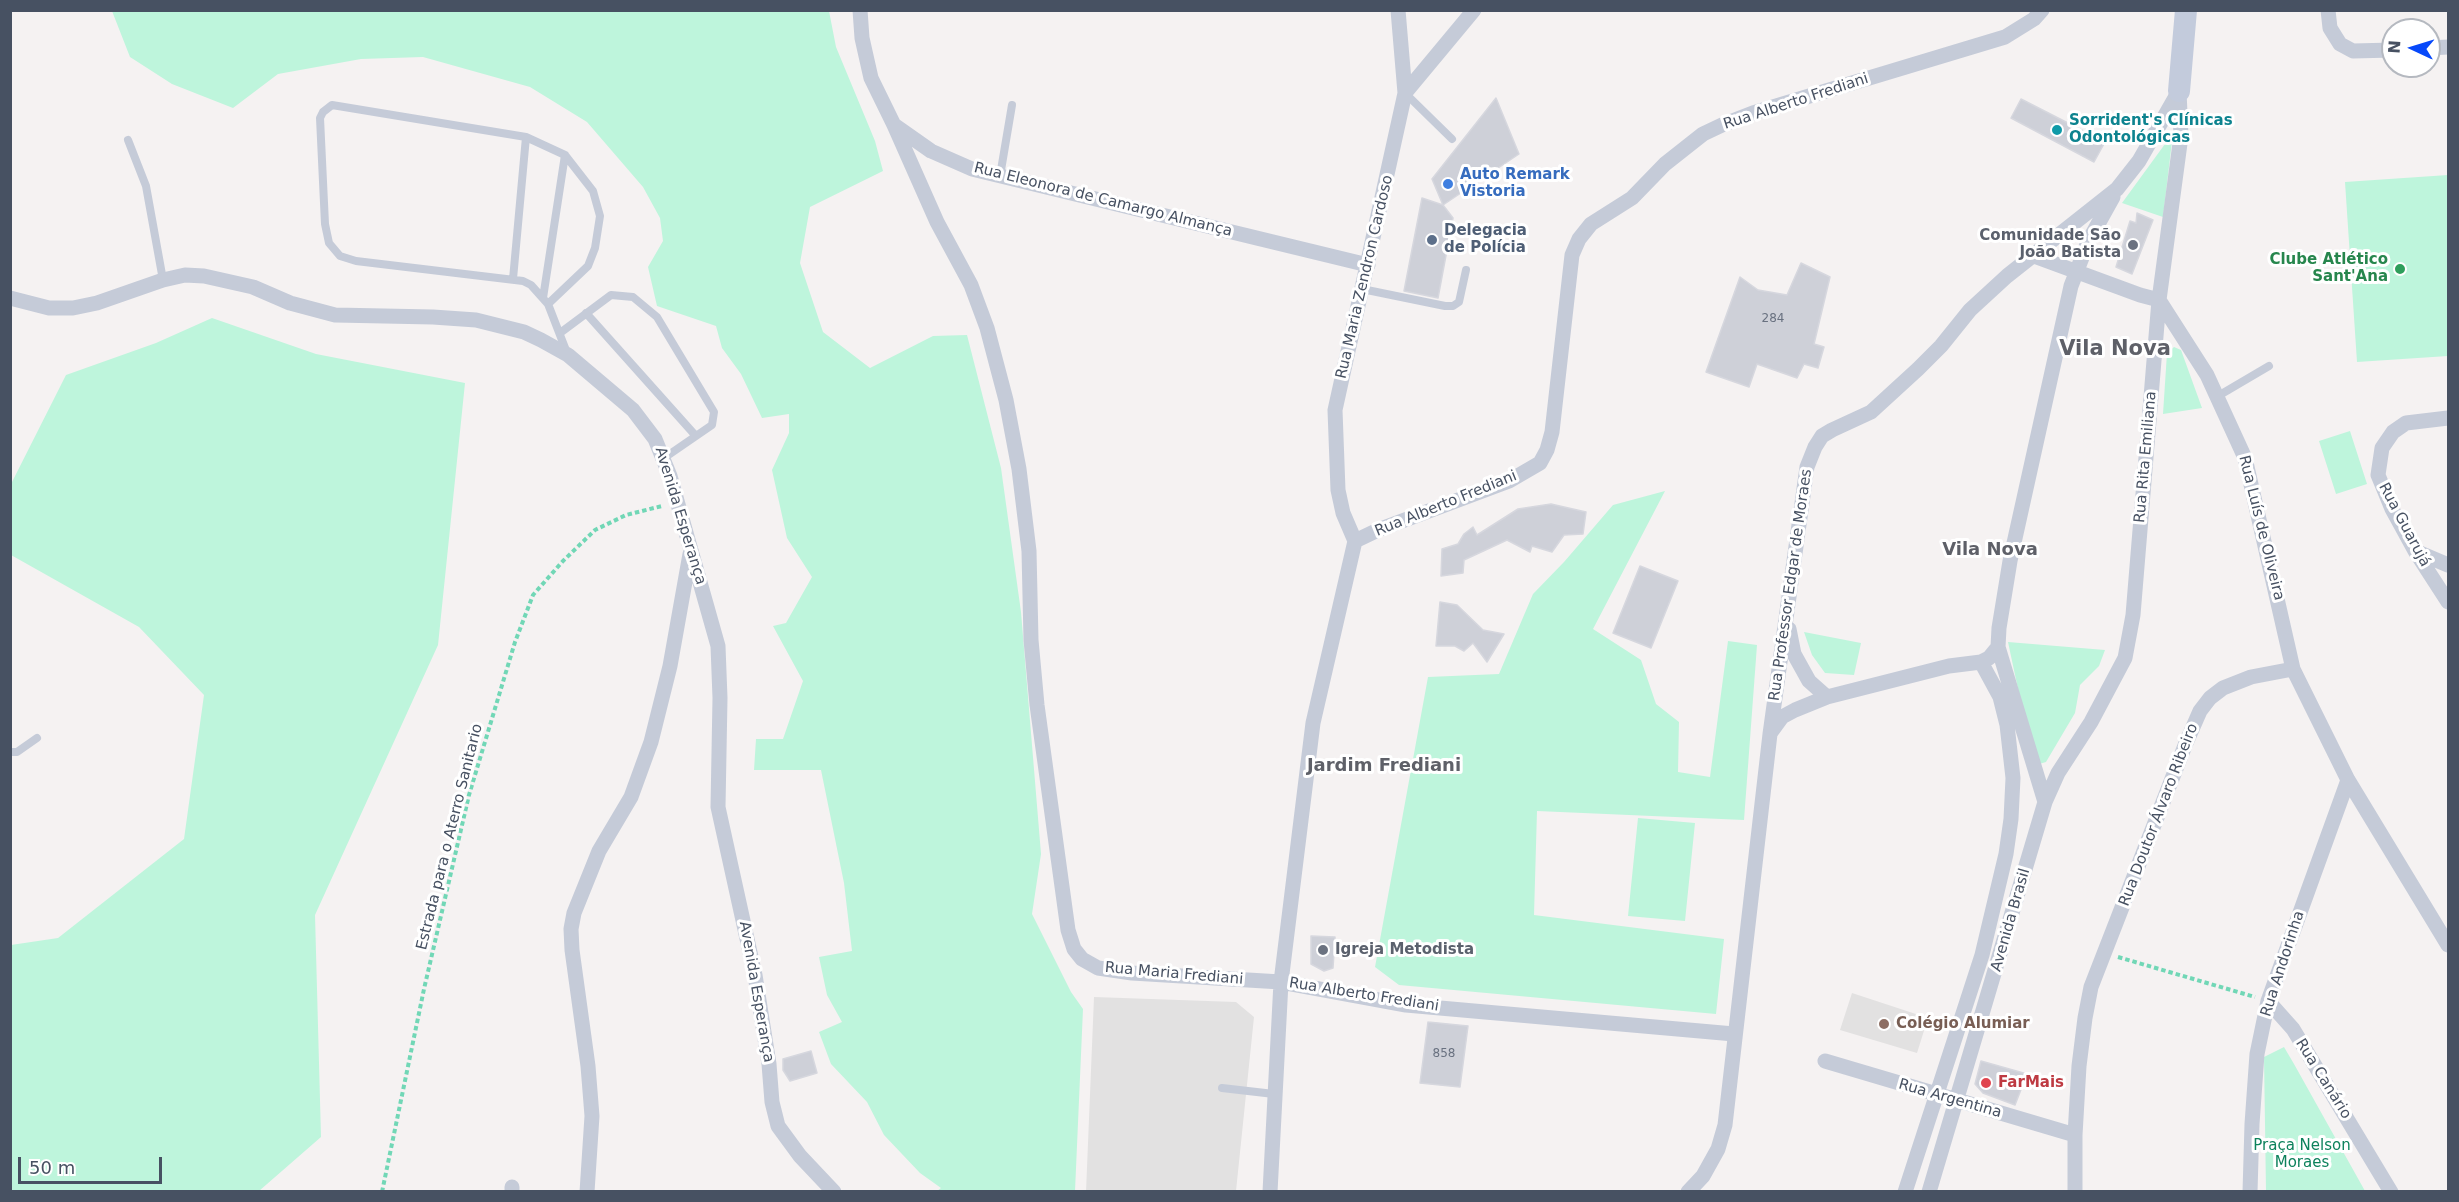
<!DOCTYPE html>
<meta charset="utf-8">
<style>
body{margin:0}
#map{position:relative;width:2459px;height:1202px;overflow:hidden;background:#f5f2f2;font-family:"DejaVu Sans",sans-serif}
canvas{display:block}
.frame{position:absolute;inset:0;border:12px solid #475162;pointer-events:none}
.north{position:absolute;left:2381px;top:18px;width:60px;height:60px;box-sizing:border-box;background:#fff;border:2px solid #b5b9c0;border-radius:50%;rotate:274deg;font-size:16px;font-weight:700;line-height:24px;text-align:center;color:#475162}
.north::after{content:'';display:block;margin:auto;width:21px;height:27px;background:#0748fa;clip-path:polygon(50% 0,100% 100%,50% 72%,0 100%)}
.scale{position:absolute;left:18px;top:1157px;width:144px;height:27px;box-sizing:border-box;border:3px solid #475162;border-top:0;padding-left:8px;font-size:18px;line-height:21px;white-space:nowrap;color:#475162;-webkit-text-stroke:4px #fff;paint-order:stroke}
</style>
<div id="map">
<canvas width="2459" height="1202"></canvas>
<div class="frame"></div>
<div class="north">N</div>
<div class="scale">50 m</div>
</div>
<script>
const ctx = document.querySelector('canvas').getContext('2d');
ctx.lineJoin = 'round';
function paint(path, color) {
  ctx.fillStyle = color;
  ctx.fill(path, 'evenodd');
}
function shape(rows) {
  const path = new Path2D();
  for (const r of rows) {
    path.moveTo(r[0], r[1]);
    for (let i = 2; i < r.length; i += 2) path.lineTo(r[i], r[i + 1]);
  }
  return path;
}
function strokePath(path, color, width, dash) {
  ctx.strokeStyle = color;
  ctx.lineWidth = width;
  ctx.lineCap = dash ? 'butt' : 'round';
  ctx.setLineDash(dash || []);
  ctx.stroke(path);
}
function write(font, color, halo, rows, align = 'center') {
  ctx.font = font + ' "DejaVu Sans",sans-serif';
  ctx.lineWidth = 6;
  ctx.setLineDash([]);
  ctx.textBaseline = 'middle';
  ctx.strokeStyle = halo;
  ctx.fillStyle = color;
  for (const [text, x, y, turn = 0] of rows) {
    ctx.save();
    ctx.translate(x, y);
    ctx.rotate((+turn || 0) * Math.PI / 180);
    ctx.textAlign = isNaN(turn) ? turn : align;
    if (halo) ctx.strokeText(text, 0, 0);
    ctx.fillText(text, 0, 0);
    ctx.restore();
  }
}
const education = shape([
 [1852,993,1928,1018,1917,1053,1840,1030],
 [1094,997,1236,1002,1254,1017,1236,1191,1086,1192]
]);
const green = shape([
 [112,11,829,11,836,47,875,141,883,171,810,207,800,263,823,332,870,368,933,336,967,335,1001,468,1021,612,1041,854,1032,914,1071,992,1083,1009,1075,1191,937,1191,941,1188,920,1173,884,1135,867,1102,831,1064,819,1032,842,1022,827,995,819,957,852,951,844,883,821,770,754,770,756,739,783,739,803,681,773,626,786,623,812,577,787,538,772,470,789,433,789,414,762,418,741,374,722,348,716,326,657,306,648,267,663,241,660,218,643,187,587,122,530,87,423,57,361,59,278,74,233,108,172,84,130,57],
 [2173,133,2163,217,2122,203],
 [2448,175,2448,356,2357,362,2345,182],
 [212,318,316,354,465,383,438,645,315,915,321,1137,259,1191,11,1191,11,945,58,938,184,839,204,695,139,627,11,555,11,484,66,375,156,343],
 [2174,347,2181,350,2202,408,2163,414,2167,353],
 [2350,431,2367,484,2336,494,2319,441],
 [1665,491,1593,629,1641,660,1656,704,1679,722,1678,772,1710,777,1728,641,1757,645,1744,820,1537,811,1534,915,1724,939,1716,1014,1399,985,1375,967,1428,677,1499,674,1533,594,1564,562,1613,505],
 [1804,632,1861,643,1854,675,1825,673,1812,655],
 [2008,642,2105,650,2099,666,2080,685,2075,713,2046,762,2039,764,2024,717],
 [1638,818,1695,823,1685,921,1628,916],
 [2284,1047,2294,1064,2365,1191,2266,1191,2264,1057]
]);
const building = shape([
 [1496,98,1519,154,1443,205,1432,179,1496,98],
 [2021,99,2105,142,2094,162,2011,118,2021,99],
 [1422,198,1443,205,1453,218,1438,298,1404,291,1422,198],
 [2137,213,2153,220,2132,274,2116,267,2130,221,2136,223,2137,213],
 [1801,263,1830,277,1814,344,1824,347,1818,368,1804,364,1797,378,1757,364,1749,387,1706,372,1740,277,1758,290,1787,295,1801,263],
 [1551,504,1586,512,1583,534,1564,535,1552,552,1532,546,1530,552,1507,540,1464,560,1463,573,1441,576,1442,549,1458,544,1464,534,1473,527,1477,535,1518,509,1551,504],
 [1640,566,1678,581,1651,648,1613,633,1640,566],
 [1440,602,1457,605,1483,630,1504,634,1487,662,1473,643,1464,651,1455,646,1436,646,1440,602],
 [1311,936,1335,937,1333,968,1324,971,1311,964,1311,936],
 [1428,1022,1468,1026,1460,1087,1420,1083,1428,1022],
 [811,1051,817,1073,790,1081,783,1070,783,1059,811,1051],
 [1981,1061,2027,1074,2015,1105,1983,1093,1975,1084,1981,1061]
]);
const path = shape([
 [2118,957,2255,997],
 [382,1192,424,989,469,795,515,642,533,595,563,561,595,530,626,515,662,506]
]);
const lane = shape([
 [1406,94,1452,139],
 [128,140,146,186,163,280],
 [1000,176,1012,105],
 [513,279,526,137],
 [1362,289,1445,306,1453,306,1459,302,1466,270],
 [543,298,565,155],
 [548,304,588,266,595,248,600,216,593,191,565,155,526,137,332,105,323,112,320,118,325,224,329,243,340,256,356,261,523,281,531,285,548,304,567,353],
 [586,313,695,435],
 [560,333,611,295,633,297,657,317,714,412,712,425,664,458],
 [2218,396,2269,366],
 [10,752,17,752,37,738],
 [1222,1088,1274,1094]
]);
const street = shape([
 [860,10,862,38,871,78,894,125,931,151,972,169,1368,265],
 [2328,10,2330,28,2340,44,2353,51,2393,50],
 [2429,48,2448,47],
 [1405,93,1474,10],
 [894,125,937,222,971,285,987,328,1006,400,1019,469,1029,551,1031,640,1037,705,1068,930,1074,949,1082,959,1098,968,1132,973,1281,982,1270,1192],
 [2034,256,2140,295,2159,300,2207,375,2245,458,2293,669,2348,780,2448,945],
 [10,298,49,308,73,308,97,303,163,280,185,275,204,276,253,287,290,303,335,315,433,317,476,320,524,332,541,340,568,355,633,410,655,439,670,476,718,646,720,698,718,807,755,975,769,1064,772,1102,778,1126,800,1156,834,1192],
 [2448,418,2406,423,2393,432,2382,448,2378,475,2392,509,2415,551,2448,602],
 [1355,541,1343,513,1338,490,1335,410,1405,93,1398,10],
 [2415,551,2448,565],
 [1789,629,1794,654,1809,681,1827,697],
 [1998,647,2045,802],
 [1771,732,1782,717,1795,710,1827,697,1949,666,1981,662,1989,658,1998,647,1999,628,2010,561,2071,286,2088,242,2113,197],
 [2268,1001,2293,1029,2391,1192],
 [1734,1034,1406,1005,1281,982,1313,723,1355,541,1378,530,1509,481,1540,463,1547,450,1552,432,1572,255,1579,239,1591,224,1632,198,1665,164,1703,134,1722,125,1753,113,2005,37,2034,19,2042,10],
 [1825,1061,2075,1135],
 [512,1192,512,1187],
 [587,1192,592,1116,588,1066,572,950,571,929,574,913,599,851,631,797,651,742,670,666,690,554],
 [1688,1192,1703,1176,1718,1149,1725,1125,1770,734,1807,467,1815,447,1822,436,1832,430,1871,412,1918,369,1941,346,1970,310,2007,276,2117,189,2139,161,2179,91],
 [1905,1192,1982,955,2006,854,2011,819,2013,778,2007,725,2000,697,1981,662],
 [1929,1192,2045,802,2058,773,2091,722,2125,658,2133,615,2159,300,2181,136,2179,91],
 [2075,1192,2075,1135,2079,1066,2085,1018,2091,987,2186,743,2200,711,2210,698,2223,688,2251,677,2293,669],
 [2250,1192,2252,1124,2257,1054,2268,1001,2348,780]
]);
const secondary = shape([
 [2179,91,2186,10]
]);
const markers = [
 [2057,130,6,"#0f9aa8"],
 [1448,184,6,"#3f7fe0"],
 [1432,240,6,"#5c6f8a"],
 [2133,245,6,"#6b7280"],
 [2400,269,6,"#2e9e5b"],
 [1323,950,6,"#6b7280"],
 [1884,1024,6,"#8d6e63"],
 [1986,1083,6,"#e0444e"]
];
const numberNames = [
 ["284",1773,319],
 ["858",1444,1054]
];
const streetNames = [
 ["Rua Alberto Frediani",1796,102,-18],
 ["Rua Eleonora de Camargo Almança",1103,200,14],
 ["Rua Maria Zendron Cardoso",1365,277,-77],
 ["Rua Rita Emiliana",2146,457,-85],
 ["Rua Alberto Frediani",1446,504,-22],
 ["Avenida Esperança",680,516,73],
 ["Rua Guarujá",2404,525,62],
 ["Rua Luís de Oliveira",2261,528,76],
 ["Rua Professor Edgar de Moraes",1791,585,-82],
 ["Rua Doutor Álvaro Ribeiro",2159,815,-69],
 ["Estrada para o Aterro Sanitario",450,837,-76],
 ["Avenida Brasil",2011,920,-74],
 ["Rua Andorinha",2283,964,-72],
 ["Rua Maria Frediani",1174,974,5],
 ["Avenida Esperança",756,992,80],
 ["Rua Alberto Frediani",1364,995,9],
 ["Rua Canário",2323,1079,58],
 ["Rua Argentina",1950,1099,16]
];
const cultureNames = [
 ["Sorrident's Clínicas",2069,121],
 ["Odontológicas",2069,138]
];
const shopNames = [
 ["Auto Remark",1460,175],
 ["Vistoria",1460,192]
];
const serviceNames = [
 ["Delegacia",1444,231],
 ["de Polícia",1444,248]
];
const worshipNames = [
 ["Comunidade São",2121,236],
 ["João Batista",2121,253],
 ["Igreja Metodista",1335,950,"left"]
];
const leisureNames = [
 ["Clube Atlético",2388,260],
 ["Sant'Ana",2388,277]
];
const educationNames = [
 ["Colégio Alumiar",1896,1024]
];
const healthNames = [
 ["FarMais",1998,1083]
];
const parkNames = [
 ["Praça Nelson",2302,1146],
 ["Moraes",2302,1163]
];
const quarterNames = [
 ["Vila Nova",1990,550],
 ["Jardim Frediani",1384,766]
];
const districtNames = [
 ["Vila Nova",2115,350]
];
paint(education, '#e2e1e1');
paint(green, '#bef5dc');
paint(building, '#ced0d8');
strokePath(building, '#d6d7de', 1.5);
strokePath(path, '#71d7b6', 4, [4.5, 3]);
strokePath(lane, '#c5cbd8', 8);
strokePath(street, '#c5cbd8', 15);
strokePath(secondary, '#c3cbdc', 22);
for (const [x, y, r, color] of markers) {
  const dot = new Path2D();
  dot.arc(x, y, r, 0, 2 * Math.PI);
  ctx.fillStyle = color;
  ctx.fill(dot);
  strokePath(dot, '#fff', 2);
}
write('12px', '#697180', null, numberNames);
write('15px', '#475162', '#fff', streetNames);
write('bold 15px', '#0d838f', '#fff', cultureNames, 'left');
write('bold 15px', '#366cbe', '#fff', shopNames, 'left');
write('bold 15px', '#4e5e75', '#fff', serviceNames, 'left');
write('bold 15px', '#5b616d', '#fff', worshipNames, 'right');
write('bold 15px', '#27864d', '#fff', leisureNames, 'right');
write('bold 15px', '#785e54', '#fff', educationNames, 'left');
write('bold 15px', '#be3a42', '#fff', healthNames, 'left');
write('15px', '#0d825c', '#fff', parkNames);
write('bold 18px', '#5e6068', '#fff', quarterNames);
write('bold 21px', '#5e6068', '#fff', districtNames);
</script>
